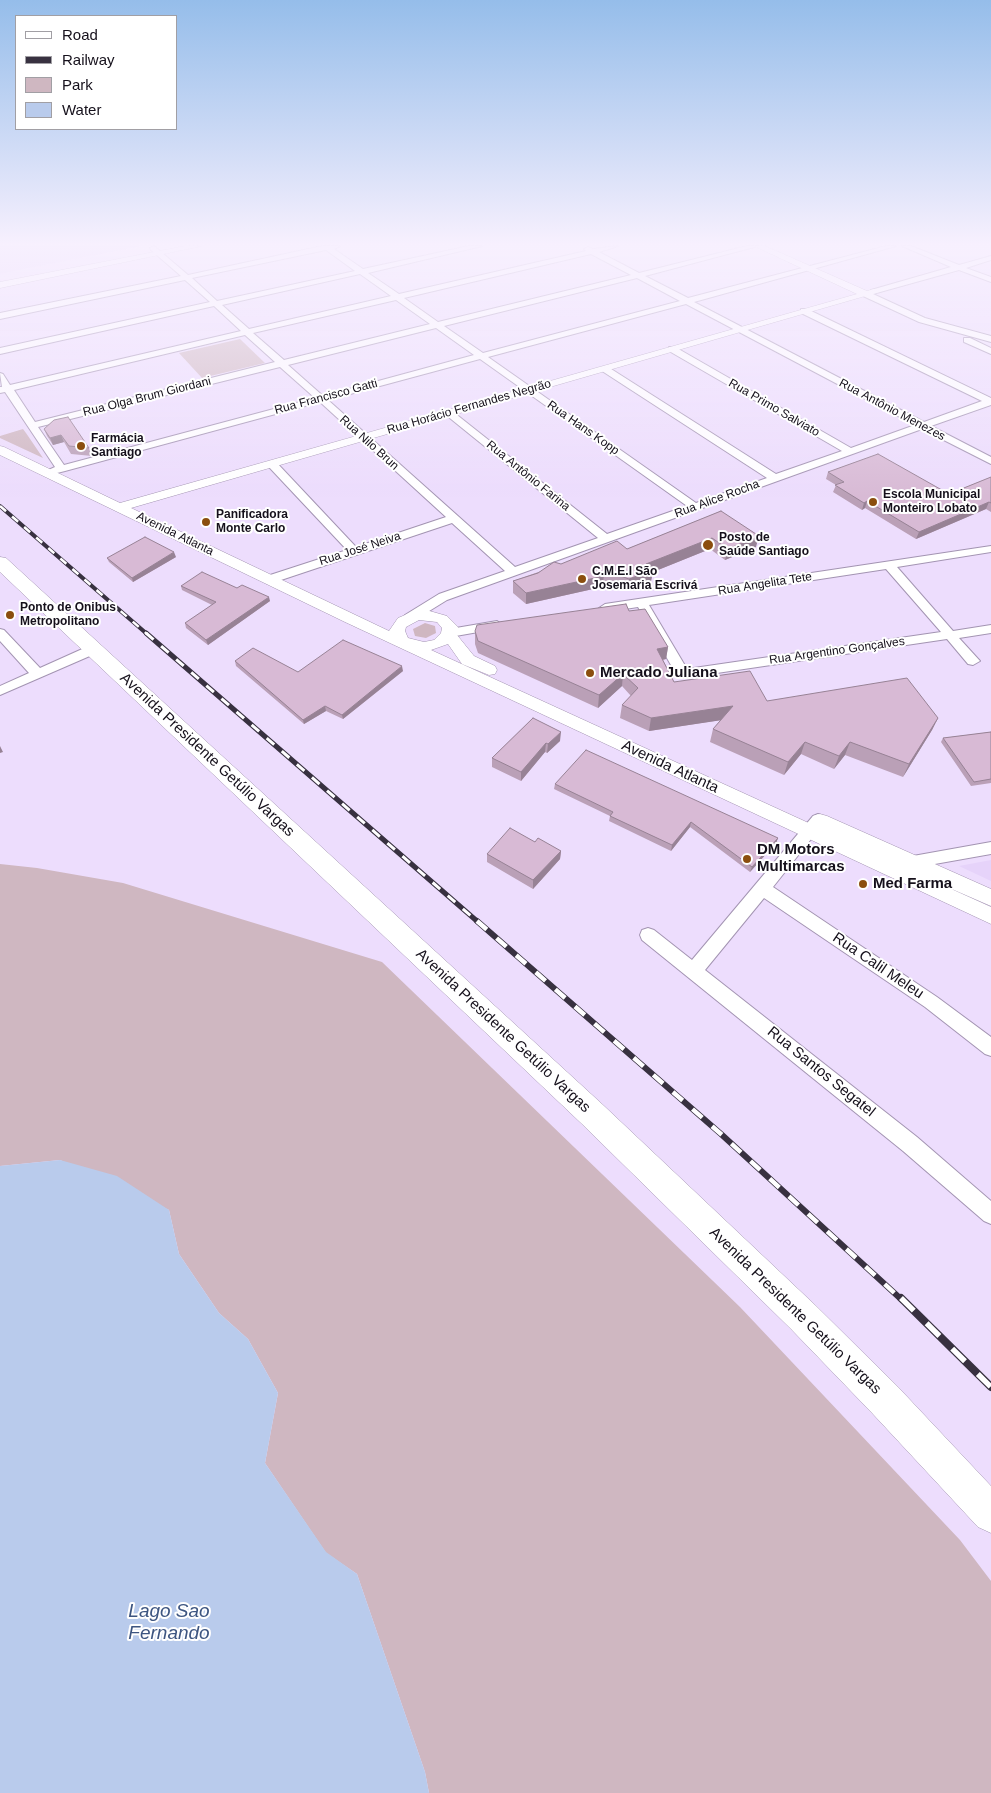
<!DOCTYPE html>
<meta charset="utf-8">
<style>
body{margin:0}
#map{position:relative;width:991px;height:1793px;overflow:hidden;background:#edddfd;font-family:Helvetica,sans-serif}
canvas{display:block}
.legend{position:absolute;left:15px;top:15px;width:162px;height:115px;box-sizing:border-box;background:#fff;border:1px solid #a19fa4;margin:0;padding:6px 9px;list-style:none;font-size:15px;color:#15101b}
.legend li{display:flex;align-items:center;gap:10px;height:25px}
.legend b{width:25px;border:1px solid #a19fa4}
</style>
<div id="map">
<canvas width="991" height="1793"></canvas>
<ul class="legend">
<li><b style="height:6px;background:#fff"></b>Road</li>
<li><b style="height:6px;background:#383140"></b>Railway</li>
<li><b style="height:14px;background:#cfb7c1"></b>Park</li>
<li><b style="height:14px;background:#b9cbec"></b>Water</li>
</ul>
</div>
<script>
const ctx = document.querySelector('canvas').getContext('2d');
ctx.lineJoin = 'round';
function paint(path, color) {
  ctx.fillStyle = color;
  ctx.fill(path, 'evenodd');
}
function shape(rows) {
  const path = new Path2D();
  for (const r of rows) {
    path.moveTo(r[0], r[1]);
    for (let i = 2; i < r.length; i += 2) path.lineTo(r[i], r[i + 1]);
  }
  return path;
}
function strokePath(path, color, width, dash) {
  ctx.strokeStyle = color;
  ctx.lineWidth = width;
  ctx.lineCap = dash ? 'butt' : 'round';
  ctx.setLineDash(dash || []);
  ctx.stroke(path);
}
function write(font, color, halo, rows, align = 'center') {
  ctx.font = font + ' Helvetica,sans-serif';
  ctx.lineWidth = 4;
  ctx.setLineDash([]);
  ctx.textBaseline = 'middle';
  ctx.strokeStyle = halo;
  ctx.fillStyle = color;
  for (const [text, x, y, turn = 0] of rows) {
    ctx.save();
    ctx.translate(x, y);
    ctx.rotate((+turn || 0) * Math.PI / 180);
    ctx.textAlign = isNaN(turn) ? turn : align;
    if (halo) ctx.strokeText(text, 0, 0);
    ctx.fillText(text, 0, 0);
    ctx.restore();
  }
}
const built = shape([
 [0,246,142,246,0,274],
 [991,860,991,881,959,866]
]);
const green = shape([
 [240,339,265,363,202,378,179,353],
 [23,429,26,433,43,458,0,438,0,436],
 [425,623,435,626,436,633,426,638,415,636,413,629],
 [0,864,37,868,123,883,382,962,740,1307,960,1540,991,1581,991,1793,429,1793,425,1772,357,1574,326,1553,265,1463,278,1393,248,1339,219,1313,179,1254,169,1210,60,1160,0,1166]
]);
const water = shape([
 [60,1160,117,1176,169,1210,179,1254,219,1313,248,1339,278,1393,265,1463,326,1552,357,1574,425,1772,429,1793,0,1793,0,1166]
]);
const minor = shape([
 [154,246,188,275,322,246,340,246,334,249,363,269,469,246,482,246,368,273,399,294,586,251,584,249,588,247,593,249,618,246,599,252,639,273,747,246,758,246,645,276,688,298,886,246,896,246,694,302,924,422,982,401,801,313,801,309,807,309,991,398,991,405,931,426,991,457,991,464,922,429,447,600,413,621,405,621,403,618,405,615,439,594,505,571,452,523,272,583,268,584,262,580,264,577,347,550,268,466,268,462,276,462,356,547,446,517,320,402,65,471,49,475,44,472,55,467,5,392,0,393,0,387,2,387,0,373,3,374,10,385,241,331,214,306,0,354,0,348,210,302,185,280,0,319,0,313,181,276,151,250,150,248,154,246],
 [326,250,355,271,217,301,192,278,326,250],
 [591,254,631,275,438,322,404,298,591,254],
 [360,274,391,296,249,329,222,305,360,274],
 [637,278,680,301,483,353,444,326,637,278],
 [396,300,430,324,284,360,253,333,396,300],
 [686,304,915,425,851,448,675,347,669,347,669,351,842,451,776,474,608,367,602,367,602,371,767,478,696,503,488,357,686,304],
 [436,328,474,355,323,396,288,365,436,328],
 [245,335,275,362,35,422,14,390,245,335],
 [480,359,687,506,607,534,452,411,446,411,446,415,598,538,515,567,328,400,480,359],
 [280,367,315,398,64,465,38,427,280,367],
 [902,246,911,246,959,265,991,256,991,260,966,268,991,277,991,282,959,270,873,294,925,318,991,336,991,342,919,322,863,296,863,292,871,293,871,290,951,267,902,246],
 [964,338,970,338,991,348,991,354,964,342,964,338],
 [991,546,991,552,897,567,953,631,991,625,991,633,959,638,980,661,973,665,968,664,947,639,683,678,676,674,638,607,605,612,599,608,605,604,991,546],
 [886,569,941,632,687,669,649,605,886,569],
 [497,621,503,625,501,628,450,637,444,633,450,629,497,621],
 [0,629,4,630,40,668,89,646,94,645,100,649,99,652,0,695,0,686,29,673,0,641,0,629],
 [818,814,823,816,826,820,823,824,773,887,937,997,991,1037,991,1056,985,1054,925,1007,764,898,705,970,917,1137,991,1201,991,1224,984,1221,903,1151,642,940,640,935,642,930,648,928,654,930,692,960,813,816,818,814],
 [991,842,991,854,918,867,914,873,908,875,902,873,900,869,907,858,913,856,991,842]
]);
const tertiary = shape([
 [185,246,202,246,0,288,0,282,185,246],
 [754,246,765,246,867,291,874,289,879,292,131,508,389,631,398,618,412,612,426,610,447,616,458,627,457,635,474,656,495,666,497,670,495,674,489,675,462,664,448,644,431,650,813,825,811,821,813,816,820,814,827,816,991,889,991,906,938,883,991,907,991,924,345,622,0,455,0,446,4,447,120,503,857,294,754,246],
 [419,620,437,622,442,628,441,633,434,640,424,642,408,638,405,631,406,627,419,620]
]);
const primary = shape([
 [0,557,6,558,602,1104,815,1305,898,1387,991,1486,991,1533,978,1527,872,1413,791,1329,582,1124,0,572,0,557]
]);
const railFar3 = shape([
 [0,506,147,634]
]);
const railFar2 = shape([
 [146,633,478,922]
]);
const railFar1 = shape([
 [477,921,721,1134,902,1300]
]);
const rail = shape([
 [901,1298,991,1387]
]);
const wall = shape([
 [54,420,89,448,92,456,71,454,64,442,53,445,47,436,44,429],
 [828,472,949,494,991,477,991,512,986,509,916,539,865,508,862,510,833,492,836,485,826,479],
 [721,511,756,547,725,560,710,549,653,572,651,581,627,590,617,586,602,587,526,604,513,593,513,581,561,564,627,549],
 [176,557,133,582,109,562,107,558],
 [181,586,237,588,270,601,208,645,186,628,185,623,212,605,182,590],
 [629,611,668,647,666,659,663,660,674,682,767,701,938,718,932,730,903,777,845,755,834,769,801,754,784,775,710,742,713,729,721,720,649,731,620,718,622,705,631,696,622,686,598,708,478,653,475,644,475,631],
 [235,661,298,672,403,671,343,719,326,711,304,724,236,666],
 [533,718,560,741,547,753,545,752,521,781,492,767,492,758],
 [991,732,991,783,971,786,941,742,943,738],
 [555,784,778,838,776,843,750,872,690,827,671,851,609,821,610,816,554,789],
 [535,842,561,851,560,859,533,889,487,862,487,854]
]);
const shadedWall = shape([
 [61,435,64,442,53,445,50,438],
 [867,501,865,508,862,510,864,503],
 [989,502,986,509,916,539,919,532],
 [759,536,756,547,725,560,728,549],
 [712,538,710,549,653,572,651,581,627,590,629,579,646,564],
 [174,552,176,557,133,582,132,578],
 [604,576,602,587,526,604,526,593],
 [269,597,270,601,208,645,206,640],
 [668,647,666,659,655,661,657,649],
 [402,666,403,671,343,719,342,715],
 [623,674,622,686,598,708,599,695],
 [325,706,326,711,304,724,303,720],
 [733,706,729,719,649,731,651,718],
 [938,718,932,730,903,777,909,764],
 [561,732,560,741,547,753,548,744],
 [805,742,801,754,784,775,788,762],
 [850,742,845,755,834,769,839,756],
 [546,743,545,752,521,781,521,772],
 [0,746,3,752,0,753],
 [691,822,690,827,671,851,672,845],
 [778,838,776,843,750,872,752,867],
 [561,851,560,859,533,889,533,880]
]);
const building = shape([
 [68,417,89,448,69,446,61,435,50,438,44,429,54,420,68,417],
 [878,454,949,494,991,477,991,503,989,502,919,532,867,501,864,503,835,485,844,482,828,472,878,454],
 [721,511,759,536,728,549,712,538,646,564,653,570,629,579,618,575,604,576,526,593,513,581,538,573,554,562,561,564,617,541,627,549,721,511],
 [145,537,174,552,132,578,107,558,145,537],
 [202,572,237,588,242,585,269,597,206,640,185,623,216,602,181,586,202,572],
 [626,604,629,611,645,609,668,647,657,649,674,682,750,671,767,701,907,678,938,718,909,764,850,742,839,756,805,742,788,762,713,729,733,706,651,718,622,705,638,688,623,674,599,695,478,641,475,631,477,625,626,604],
 [343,640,402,666,342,715,325,706,303,720,235,661,253,648,298,672,343,640],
 [533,718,561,732,548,744,546,743,521,772,492,758,533,718],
 [991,732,991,779,974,782,943,738,991,732],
 [586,750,778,838,752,867,691,822,672,845,610,816,613,812,555,784,586,750],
 [510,828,535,842,538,838,561,851,533,880,487,854,510,828]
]);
const markers = [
 [81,446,5,"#8b4e0e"],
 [873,502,5,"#8b4e0e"],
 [206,522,5,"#8b4e0e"],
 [708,545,6,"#8b4e0e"],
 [582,579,5,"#8b4e0e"],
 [10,615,5,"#8b4e0e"],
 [590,673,5,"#8b4e0e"],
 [747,859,5,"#8b4e0e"],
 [863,884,5,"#8b4e0e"]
];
const farStreetnames = [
 ["Rua Olga Brum Giordani",147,397,-14],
 ["Rua Francisco Gatti",326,397,-15],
 ["Rua Horácio Fernandes Negrão",469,407,-16],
 ["Rua Primo Salviato",774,408,30],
 ["Rua Antônio Menezes",892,410,28],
 ["Rua Hans Kopp",583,428,35],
 ["Rua Nilo Brun",369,443,42],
 ["Rua Antônio Farina",528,476,39],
 ["Rua Alice Rocha",717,499,-20],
 ["Avenida Atlanta",175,534,26],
 ["Rua José Neiva",360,549,-18],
 ["Rua Angelita Tete",765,584,-9],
 ["Rua Argentino Gonçalves",837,651,-8]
];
const farPoinames = [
 ["Farmácia",91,439],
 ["Santiago",91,453],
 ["Escola Municipal",883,495],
 ["Monteiro Lobato",883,509],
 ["Panificadora",216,515],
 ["Monte Carlo",216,529],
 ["Posto de",719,538],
 ["Saúde Santiago",719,552],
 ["C.M.E.I São",592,572],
 ["Josemaria Escrivá",592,586],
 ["Ponto de Onibus",20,608],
 ["Metropolitano",20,622]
];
const poiNames = [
 ["Mercado Juliana",600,673],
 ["DM Motors",757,850],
 ["Multimarcas",757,867],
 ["Med Farma",873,884]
];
const streetNames = [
 ["Avenida Presidente Getúlio Vargas",207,755,43],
 ["Avenida Atlanta",670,767,25],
 ["Rua Calil Meleu",878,966,34],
 ["Avenida Presidente Getúlio Vargas",503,1031,43],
 ["Rua Santos Segatel",821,1072,39],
 ["Avenida Presidente Getúlio Vargas",795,1311,44]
];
const nearWaternames = [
 ["Lago Sao",169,1612],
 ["Fernando",169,1634]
];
paint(built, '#e6d3fa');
paint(green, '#cfb7c1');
paint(water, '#b9cbec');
strokePath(minor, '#a394b2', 2);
strokePath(tertiary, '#a394b2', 1);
strokePath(primary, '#a394b2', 1);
paint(minor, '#fff');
paint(tertiary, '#fff');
paint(primary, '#fff');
strokePath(railFar3, '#383140', 4);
strokePath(railFar2, '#383140', 5);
strokePath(railFar1, '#383140', 6);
strokePath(rail, '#383140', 8);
strokePath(railFar3, '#fff', 2.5, [8]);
strokePath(railFar2, '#fff', 3, [10]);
strokePath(railFar1, '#fff', 4.5, [13]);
strokePath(rail, '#fff', 5.5, [18]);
paint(wall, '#baa0b7');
paint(shadedWall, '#978295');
paint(building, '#d8bad5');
strokePath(building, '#978295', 1);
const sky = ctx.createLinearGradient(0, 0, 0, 497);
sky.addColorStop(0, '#95bdea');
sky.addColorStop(0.49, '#f7f0fe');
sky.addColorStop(1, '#f7f0fe00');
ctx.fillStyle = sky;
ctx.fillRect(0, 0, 991, 497);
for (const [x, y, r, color] of markers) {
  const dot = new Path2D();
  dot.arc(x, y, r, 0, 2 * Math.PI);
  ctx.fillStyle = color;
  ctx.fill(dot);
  strokePath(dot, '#fff', 2);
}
write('12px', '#15101b', '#fff', farStreetnames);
write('bold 12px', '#15101b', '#fff', farPoinames, 'left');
write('bold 15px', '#15101b', '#fff', poiNames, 'left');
write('15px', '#15101b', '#fff', streetNames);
write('italic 19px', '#3d5581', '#fff', nearWaternames);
</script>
